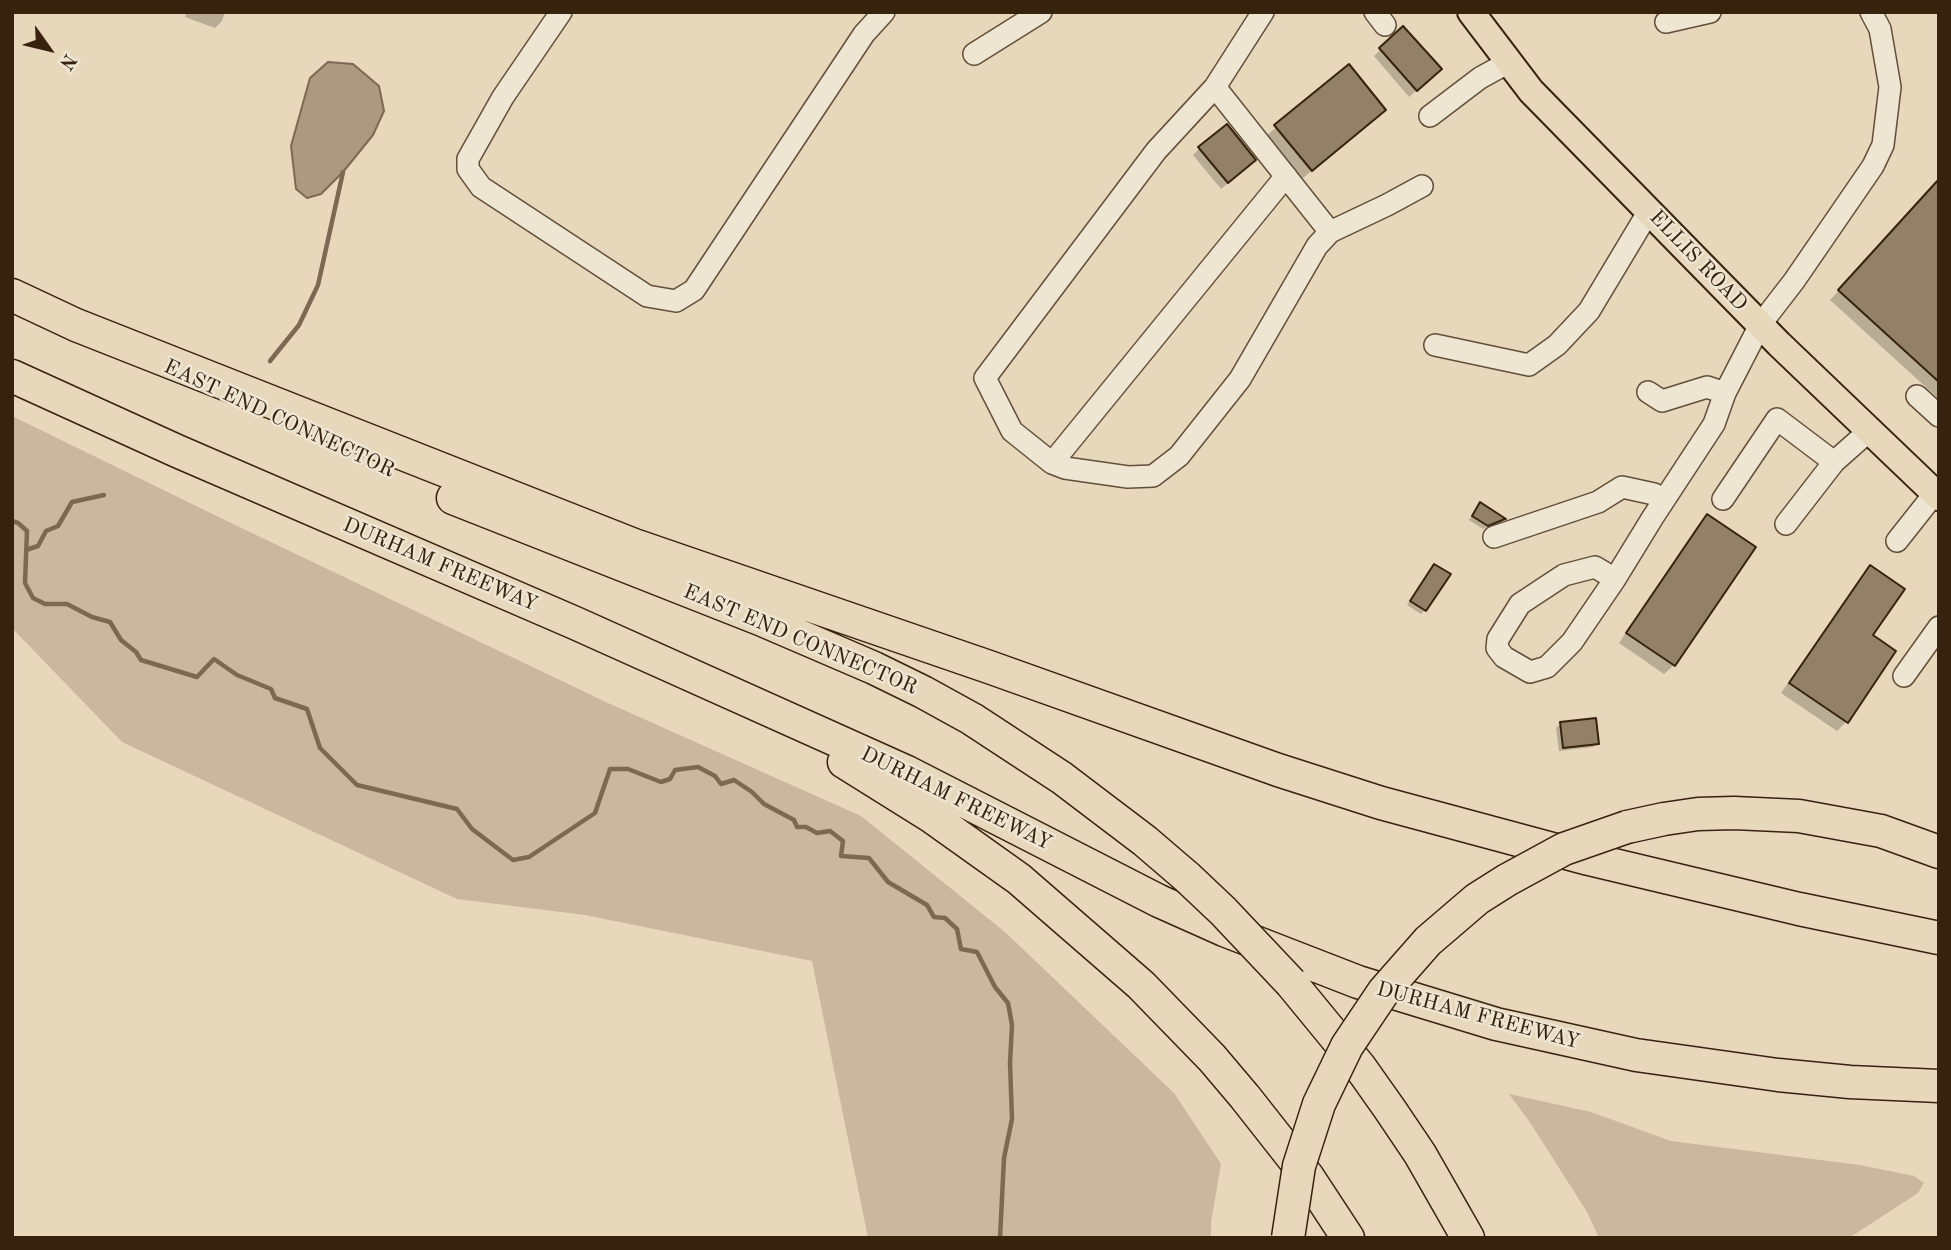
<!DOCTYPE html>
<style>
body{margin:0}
#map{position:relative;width:1951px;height:1250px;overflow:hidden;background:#e7d7bb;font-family:"Old Standard TT",serif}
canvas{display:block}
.frame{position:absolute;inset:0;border:14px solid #36220d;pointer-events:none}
.north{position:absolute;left:14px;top:14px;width:70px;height:70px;-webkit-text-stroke:5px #efe5d3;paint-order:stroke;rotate:124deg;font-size:19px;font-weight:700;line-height:28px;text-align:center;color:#36220d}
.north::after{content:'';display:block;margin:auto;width:24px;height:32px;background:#36220d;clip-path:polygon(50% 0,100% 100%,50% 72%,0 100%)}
</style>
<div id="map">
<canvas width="1951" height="1250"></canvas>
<div class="frame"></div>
<div class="north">N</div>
</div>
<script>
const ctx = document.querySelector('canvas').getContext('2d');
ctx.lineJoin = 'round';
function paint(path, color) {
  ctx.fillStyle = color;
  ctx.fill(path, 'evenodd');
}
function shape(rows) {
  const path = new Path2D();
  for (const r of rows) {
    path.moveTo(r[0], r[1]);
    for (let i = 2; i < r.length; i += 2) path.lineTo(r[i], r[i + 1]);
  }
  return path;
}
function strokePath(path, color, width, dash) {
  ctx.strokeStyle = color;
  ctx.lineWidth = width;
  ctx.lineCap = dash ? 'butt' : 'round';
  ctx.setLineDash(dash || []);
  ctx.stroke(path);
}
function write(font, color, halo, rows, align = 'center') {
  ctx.font = font + ' "Old Standard TT",serif';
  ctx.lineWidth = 5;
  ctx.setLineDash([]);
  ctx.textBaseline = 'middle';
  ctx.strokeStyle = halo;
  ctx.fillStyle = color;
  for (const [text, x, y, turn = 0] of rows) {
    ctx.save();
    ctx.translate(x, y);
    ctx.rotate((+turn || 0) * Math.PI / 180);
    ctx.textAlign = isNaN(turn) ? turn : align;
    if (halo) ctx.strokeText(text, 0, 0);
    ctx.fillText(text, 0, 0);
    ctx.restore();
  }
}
const green = shape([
 [12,416,231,523,608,703,861,816,1005,932,1174,1093,1221,1164,1211,1222,1211,1238,868,1238,812,961,585,915,457,899,122,742,12,628],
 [1509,1094,1591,1112,1671,1141,1860,1165,1914,1176,1924,1183,1918,1193,1849,1238,1599,1238,1587,1212,1531,1124]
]);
const water = shape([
 [328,62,353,64,379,86,384,111,373,135,343,172,321,194,307,198,296,189,291,146,310,78,328,62]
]);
const shadow = shape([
 [187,12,225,12,222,21,215,28,185,17],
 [1403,29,1433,76,1409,97,1374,56],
 [1349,67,1384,110,1302,179,1266,136],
 [1200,148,1247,167,1221,189,1193,155],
 [1939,181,1939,399,1830,300],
 [1477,509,1503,519,1483,529,1469,520],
 [1708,516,1674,665,1664,674,1619,643,1698,525],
 [1434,566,1425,610,1421,614,1407,605],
 [1870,567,1871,636,1894,652,1846,722,1837,731,1781,693,1861,577],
 [1561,724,1597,743,1593,747,1559,751,1556,728]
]);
const stream = shape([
 [270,361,299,325,318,285,343,172],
 [12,521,18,523,27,531,25,583,33,598,45,604,67,604,92,617,110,622,121,640,136,652,141,660,197,677,214,659,237,675,271,689,275,698,307,709,320,748,357,785,457,809,472,829,513,860,529,857,595,813,610,769,628,769,661,782,670,779,675,770,698,767,715,776,721,784,734,780,752,792,764,804,794,820,797,827,806,827,817,833,830,831,843,841,841,856,869,858,888,882,927,905,934,917,945,918,957,929,961,949,977,952,995,987,1008,1003,1012,1025,1010,1063,1012,1119,1004,1158,1000,1238],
 [26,550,38,546,46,531,58,526,72,502,104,495]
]);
const building = shape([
 [1403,26,1442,69,1417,91,1379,48,1403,26],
 [1349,64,1386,110,1312,171,1274,125,1349,64],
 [1227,124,1256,160,1228,183,1198,147,1227,124],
 [1939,179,1939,382,1838,290,1939,179],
 [1480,502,1506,519,1505,519,1488,526,1472,516,1480,502],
 [1707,514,1756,547,1675,666,1626,633,1707,514],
 [1434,564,1451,574,1426,611,1410,601,1434,564],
 [1870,565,1905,589,1873,635,1896,651,1848,723,1789,683,1870,565],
 [1596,718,1599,744,1563,748,1560,722,1596,718]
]);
const minor = shape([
 [561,12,503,97,468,159,468,169,481,187,647,296,676,301,694,290,864,34,884,12],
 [1263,12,1215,87,1156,151,985,378,1012,431,1052,463,1065,468,1128,477,1153,476,1179,456,1240,379,1317,246,1330,232,1387,205,1422,186],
 [1375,12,1385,25],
 [1666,22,1710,12],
 [974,54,1041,12],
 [1215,87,1330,232],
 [1430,116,1480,78,1509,62],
 [1435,345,1529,365,1557,345,1589,311,1649,211],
 [1648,392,1662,401,1707,387,1725,393],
 [1917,396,1939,416],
 [1052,463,1286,176],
 [1723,499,1777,419,1834,462,1869,431],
 [1786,524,1834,462],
 [1494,537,1598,502,1622,487,1654,494,1664,500],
 [1897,541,1935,493],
 [1615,579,1595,567,1564,575,1520,604,1498,639,1497,648,1504,657,1530,672,1547,667,1572,642,1615,579,1653,517,1714,424,1725,393,1760,325,1794,281,1873,166,1883,145,1890,87,1880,29,1871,12],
 [1904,676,1939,627]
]);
const major = shape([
 [1471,12,1531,91,1779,344,1939,497]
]);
const highway = shape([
 [12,295,76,325,634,545,989,667,1278,770,1381,803,1589,859,1799,909,1939,938],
 [12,376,177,451,575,623,907,772,1159,901,1224,930,1358,982,1496,1024,1636,1055,1778,1075,1850,1082,1939,1086],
 [453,498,760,619,874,668,923,692,972,719,1062,778,1145,841,1187,877],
 [844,762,932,817,1019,879,1141,985,1212,1058,1245,1097,1308,1177,1348,1238],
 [1627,827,1664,819,1698,814,1734,813,1799,816,1881,831,1939,852],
 [1291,983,1360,1067,1389,1108,1420,1154,1468,1238]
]);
const highwayBridge = shape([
 [1187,877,1223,911,1291,983],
 [1288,1238,1299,1166,1319,1104,1347,1046,1384,991,1428,941,1477,899,1507,880,1564,849,1627,827]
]);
const streetNames = [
 ["ELLIS ROAD",1698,261,46],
 ["EAST END CONNECTOR",279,419,25],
 ["DURHAM FREEWAY",440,565,23],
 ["EAST END CONNECTOR",800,640,23],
 ["DURHAM FREEWAY",956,799,26],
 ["DURHAM FREEWAY",1478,1016,15]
];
paint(green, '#c9b89d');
paint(water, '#ab9980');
strokePath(water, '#7c6952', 2);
paint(shadow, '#0003');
strokePath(stream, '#7c6952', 4.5);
paint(building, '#928067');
strokePath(building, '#36220d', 2);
strokePath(minor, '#624f38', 24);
strokePath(major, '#36220d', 30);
strokePath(highway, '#36220d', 35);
strokePath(minor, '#efe5d3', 21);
strokePath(major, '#e7d7bb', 26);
strokePath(highway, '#e7d7bb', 32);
strokePath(highwayBridge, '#36220d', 35, []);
strokePath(highwayBridge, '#e7d7bb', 32);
write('21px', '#36220d', '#efe5d3', streetNames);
</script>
